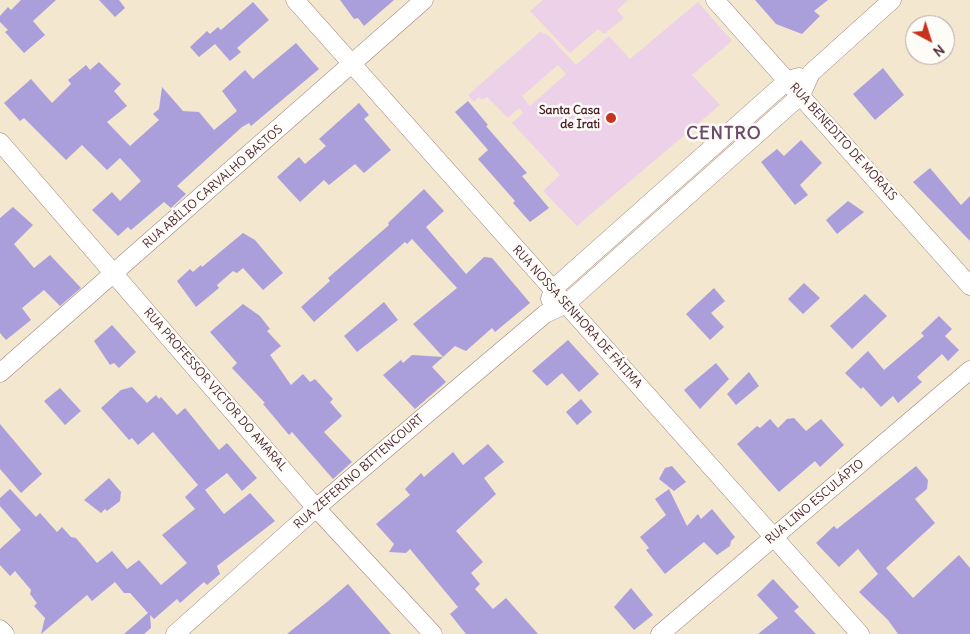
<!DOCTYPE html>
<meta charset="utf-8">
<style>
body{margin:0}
#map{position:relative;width:970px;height:634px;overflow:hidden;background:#f3e7cf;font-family:Delius,sans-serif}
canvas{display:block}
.north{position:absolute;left:905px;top:15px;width:50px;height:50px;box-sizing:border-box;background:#fdfcf7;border:1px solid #b5a4a5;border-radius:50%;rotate:140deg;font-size:14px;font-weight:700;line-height:20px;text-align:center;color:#4a1f2b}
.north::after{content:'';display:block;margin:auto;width:18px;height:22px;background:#c8321e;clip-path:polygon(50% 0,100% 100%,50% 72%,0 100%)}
</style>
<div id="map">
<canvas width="970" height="634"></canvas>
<div class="north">N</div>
</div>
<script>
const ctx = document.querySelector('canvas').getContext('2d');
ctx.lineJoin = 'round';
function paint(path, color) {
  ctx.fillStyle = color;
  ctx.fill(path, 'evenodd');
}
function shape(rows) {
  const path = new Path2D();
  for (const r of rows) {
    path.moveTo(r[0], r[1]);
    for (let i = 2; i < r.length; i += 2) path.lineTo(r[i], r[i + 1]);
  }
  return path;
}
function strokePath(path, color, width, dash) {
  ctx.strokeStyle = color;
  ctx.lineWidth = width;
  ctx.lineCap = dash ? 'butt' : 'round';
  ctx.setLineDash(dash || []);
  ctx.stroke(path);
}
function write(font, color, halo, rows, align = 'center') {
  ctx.font = font + ' Delius,sans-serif';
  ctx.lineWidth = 5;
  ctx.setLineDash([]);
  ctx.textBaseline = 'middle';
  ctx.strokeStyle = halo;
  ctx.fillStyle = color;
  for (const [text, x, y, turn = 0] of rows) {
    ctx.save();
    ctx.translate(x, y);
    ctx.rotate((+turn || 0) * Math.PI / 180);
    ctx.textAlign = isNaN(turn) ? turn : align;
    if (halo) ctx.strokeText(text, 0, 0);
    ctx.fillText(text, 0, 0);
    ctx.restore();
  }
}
const built = shape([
 [543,0,628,0,617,10,624,18,604,34,598,29,570,53,530,11],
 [698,2,732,41,692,75,720,105,577,226,543,191,560,175,512,123,523,113,519,108,508,118,487,97,482,100,479,97,474,102,468,95,540,32,548,35,576,65,609,36,630,59],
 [558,65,566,74,530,106,522,96]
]);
const building = shape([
 [21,0,56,0,33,21,45,35,24,53,5,32,8,30,0,22,0,16,8,7,11,10],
 [99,0,119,0,125,8,115,17],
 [340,0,394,0,364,26,358,18,354,19],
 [755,0,828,0,814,11,820,16,802,34,776,24],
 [253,2,269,20,237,48,241,52,230,61,215,44,199,57,190,47,207,31,210,34,218,27,221,30],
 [296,43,319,69,251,126,249,123,242,127,209,157,177,186,186,194,171,208,164,202,131,230,128,227,118,236,92,210,112,192,120,201,141,181,120,158,107,170,82,145,66,160,24,118,20,121,4,103,31,79,52,103,71,84,68,80,86,65,90,70,99,62,121,84,114,91,127,106,107,122,130,146,159,120,153,114,159,109,162,87,183,111,199,112,214,130,237,111,222,91,245,70,253,79],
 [883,68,904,95,875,120,853,94],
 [468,101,488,125,486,126,527,173,522,176,549,208,530,222,513,203,515,201,478,159,488,150,455,112],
 [359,103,369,115,364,119,391,150,364,173,355,164,329,185,324,180,300,202,277,177,299,157,305,164,326,146,319,139],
 [801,140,822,163,800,185,808,195,795,205,761,162,777,149,784,156],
 [930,168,961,205,970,196,970,241,913,182],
 [424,189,444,211,426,227,466,274,484,257,492,258,530,303,495,332,492,328,466,351,455,346,443,357,413,324,457,288,412,239,407,244,405,242,314,322,301,307,330,281,328,278,389,225,388,223],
 [848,201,864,212,837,234,826,220],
 [13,207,33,225,14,244,34,268,50,255,81,288,60,306,44,290,22,308,31,320,6,340,0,333,0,218],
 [243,233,255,240,283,273,263,290,243,268,237,273,233,271,217,285,219,288,196,307,177,281,190,269,193,272,201,265,202,267],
 [804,283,820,298,803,314,788,299],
 [714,288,725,301,711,313,724,327,710,340,686,314],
 [865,294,887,316,852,349,830,326],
 [384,302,398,320,357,352,344,336],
 [243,304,260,316,270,329,267,331,281,346,270,355,291,385,303,374,310,382,315,379,333,399,330,402,342,416,324,432,352,462,333,479,292,432,289,435,263,404,265,403,232,368,237,363,210,332],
 [939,316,952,329,945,336,959,350,948,361,942,354,917,377,922,382,898,403,893,396,881,407,863,387,861,389,845,373,868,351,884,370,924,336,921,333],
 [112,325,136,352,119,368,114,363,110,365,94,341],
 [568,340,599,374,579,392,562,373,547,386,532,371],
 [412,355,443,357,432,367,446,382,415,409,383,375,401,360,403,363],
 [716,363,729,379,700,409,684,390],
 [749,372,759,386,736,405,727,394],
 [132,387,147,403,156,395,159,399,161,397,177,415,185,408,219,450,227,443,257,478,242,491,227,473,205,490,224,514,250,493,275,521,217,566,220,574,207,585,204,582,180,603,177,599,154,619,150,615,151,628,144,634,124,634,148,613,130,593,124,593,115,582,92,601,87,595,41,634,45,618,34,606,37,603,30,594,31,590,15,571,10,576,0,565,0,549,21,530,0,506,0,498,10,489,36,517,40,513,57,532,62,527,71,537,76,538,97,563,112,551,127,569,139,560,161,585,187,563,162,535,195,509,185,497,198,485,153,432,138,445,132,438,129,440,101,408,121,390],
 [60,388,81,411,65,425,44,401],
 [581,399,592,412,577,425,566,412],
 [794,418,806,431,821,419,844,445,820,467,815,461,779,492,737,444,757,426,760,428,770,419,778,428,787,419],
 [0,424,42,474,21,493,0,469],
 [488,444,504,462,484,478,496,494,456,531,483,562,471,573,480,584,475,589,493,609,506,598,538,634,466,634,450,614,458,607,410,549,406,553,389,552,394,544,376,524,410,495,405,489,421,473,424,477,453,452,463,465],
 [672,466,686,482,674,491,659,479,665,468],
 [916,466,928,480,927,489,915,499,935,523,886,568,913,598,959,555,970,568,970,634,898,634,888,620,859,592,878,574,858,549,839,567,816,543,834,526,837,529],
 [109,478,121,492,120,501,107,511,105,509,101,513,84,500],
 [669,489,687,526,698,514,701,519,712,509,735,537,731,541,730,546,717,555,704,542,665,574,646,550,649,548,640,537,666,515,655,499],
 [773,579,799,607,794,611,816,634,758,634,778,618,757,595],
 [348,584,391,634,287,634,327,602],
 [631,588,653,615,634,630,614,607]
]);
const minor = shape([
 [295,0,860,634],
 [715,0,970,286],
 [0,142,316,508,433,634],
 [550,299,553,289,788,80,799,77],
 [0,373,424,0],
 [0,629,5,634],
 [175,634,316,508,545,314,566,304,801,95,811,73,892,0],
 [660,634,970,370]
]);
const markers = [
 [611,118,6,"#c8321e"]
];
const poiNames = [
 ["Santa Casa",600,111],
 ["de Irati",600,125]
];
const streetNames = [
 ["RUA BENEDITO DE MORAIS",843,142,48],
 ["RUA ABÍLIO CARVALHO BASTOS",213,187,-41],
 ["RUA NOSSA SENHORA DE FÁTIMA",577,317,48],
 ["RUA PROFESSOR VICTOR DO AMARAL",215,390,49],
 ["RUA ZEFERINO BITTENCOURT",359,472,-41],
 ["RUA LINO ESCULÁPIO",815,502,-40]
];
const districtNames = [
 ["CENTRO",724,134]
];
paint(built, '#edd1e9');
paint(building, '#aa9fdb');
strokePath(minor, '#9e837d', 19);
strokePath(minor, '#fff', 18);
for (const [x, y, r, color] of markers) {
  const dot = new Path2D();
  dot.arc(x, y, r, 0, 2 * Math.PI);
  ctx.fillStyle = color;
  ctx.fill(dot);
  strokePath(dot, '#fdfcf7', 2);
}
write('bold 12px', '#4a1f2b', '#fdfcf7', poiNames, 'right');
write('12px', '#4a1f2b', '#fdfcf7', streetNames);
ctx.letterSpacing = '1px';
write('bold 18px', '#6c4c69', '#fdfcf7', districtNames);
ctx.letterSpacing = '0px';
</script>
